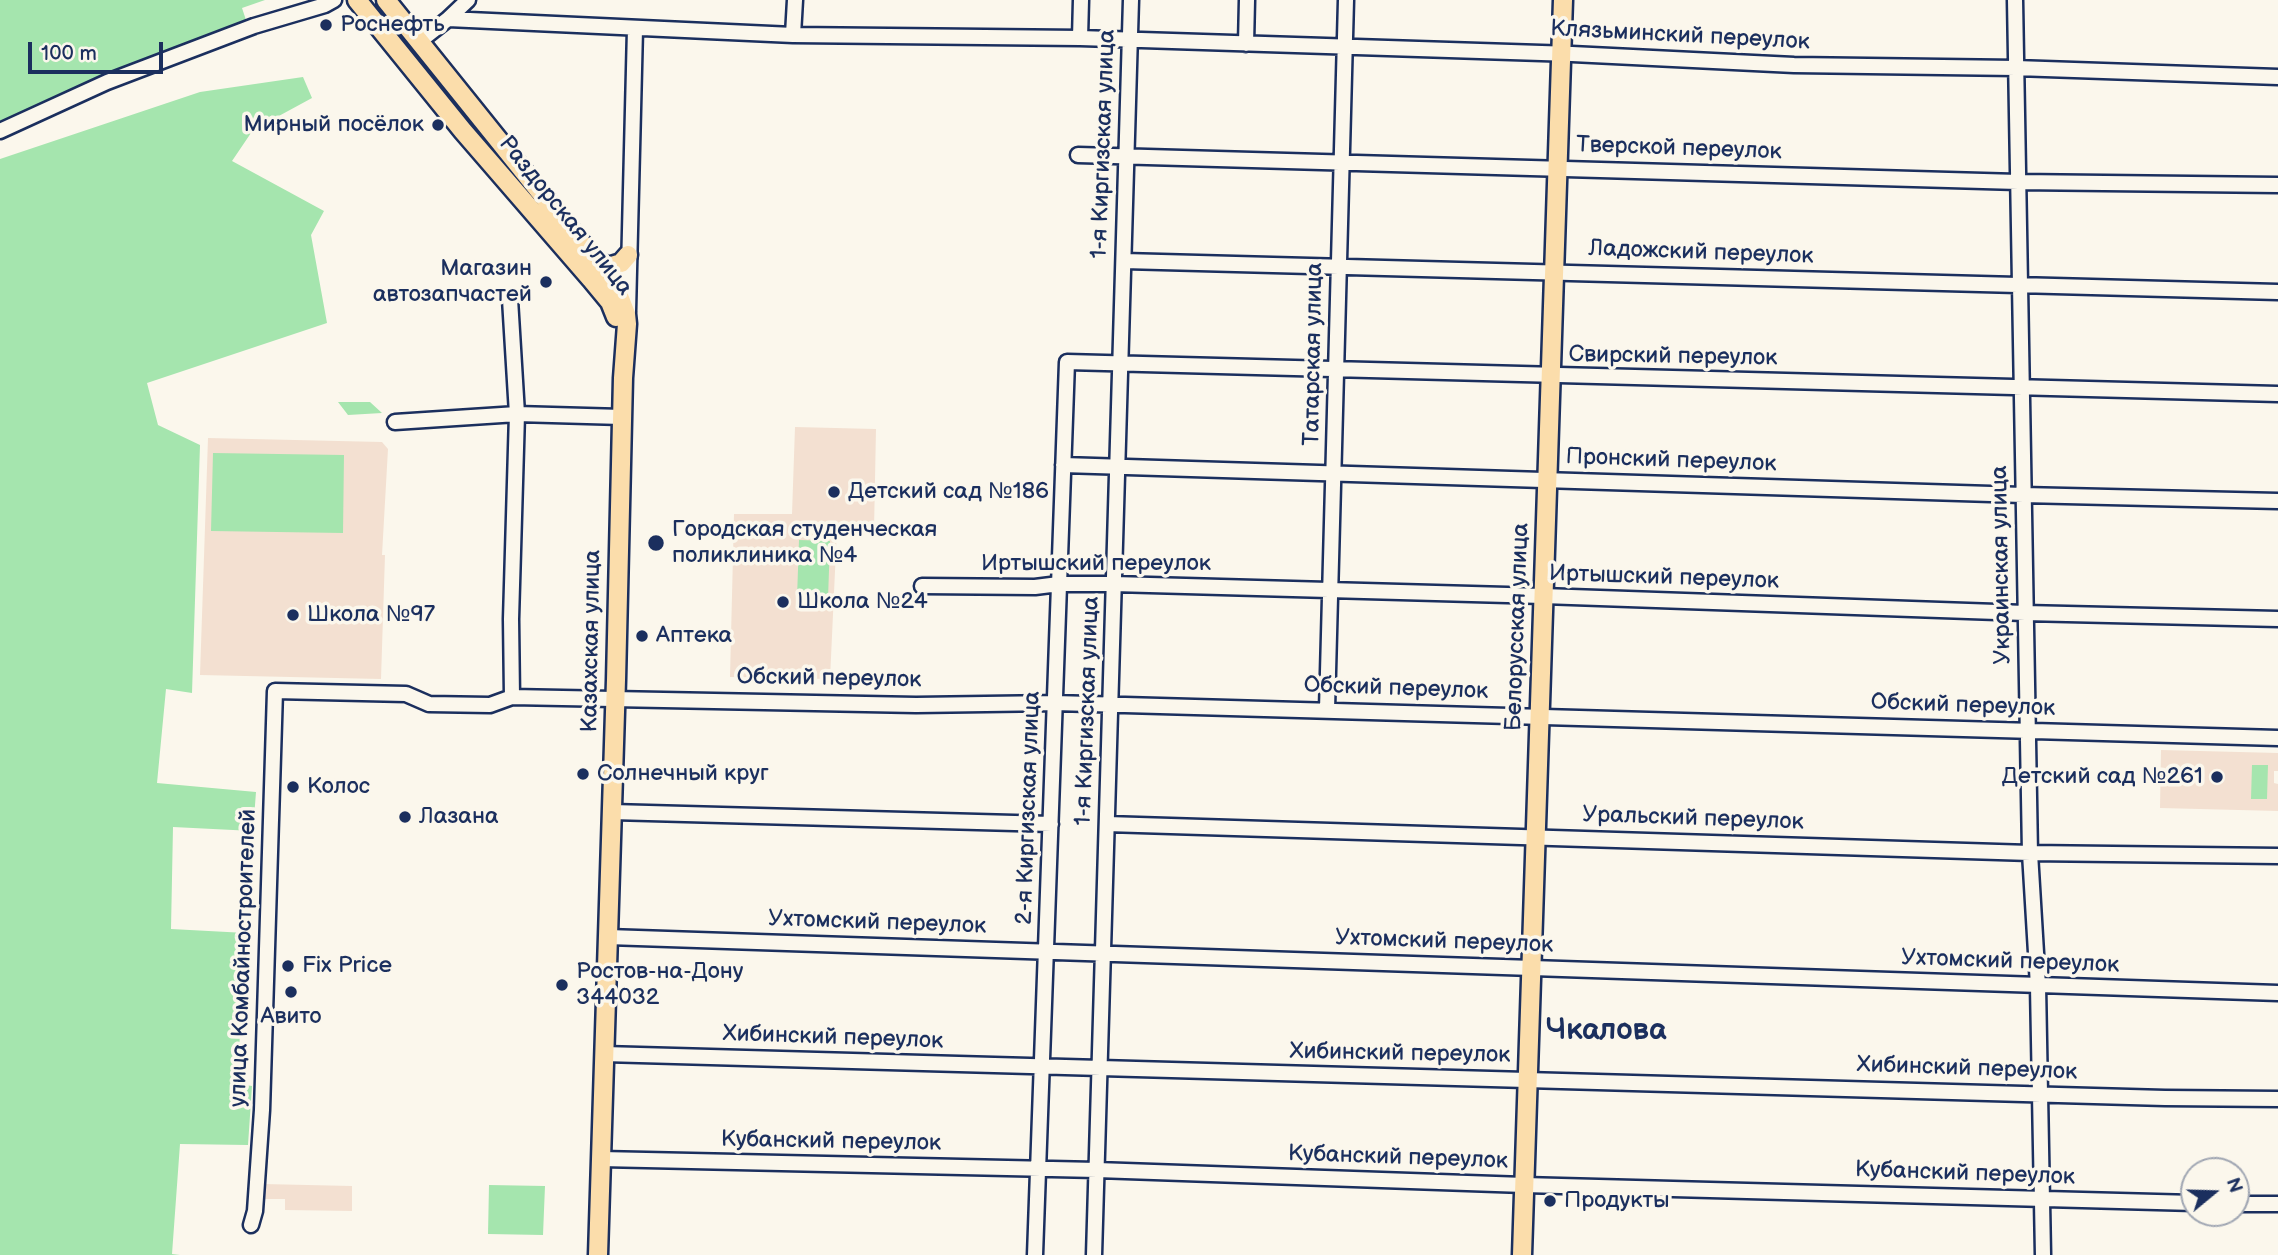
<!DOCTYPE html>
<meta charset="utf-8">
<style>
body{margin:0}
#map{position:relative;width:2278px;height:1255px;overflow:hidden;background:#fbf7ec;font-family:"Balsamiq Sans",sans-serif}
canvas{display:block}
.north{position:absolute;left:2180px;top:1157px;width:70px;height:70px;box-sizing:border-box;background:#fbf7ec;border:2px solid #a1a7b3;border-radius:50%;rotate:71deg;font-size:19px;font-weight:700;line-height:28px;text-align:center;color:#1b2f5e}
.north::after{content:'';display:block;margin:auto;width:24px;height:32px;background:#1b2f5e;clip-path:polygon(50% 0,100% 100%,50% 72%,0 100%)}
.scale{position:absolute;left:28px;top:42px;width:135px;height:32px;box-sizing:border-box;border:4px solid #1b2f5e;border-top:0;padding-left:9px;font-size:21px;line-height:24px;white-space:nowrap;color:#1b2f5e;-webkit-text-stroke:5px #fbf7ec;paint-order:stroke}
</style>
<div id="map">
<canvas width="2278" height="1255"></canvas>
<div class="north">N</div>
<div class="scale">100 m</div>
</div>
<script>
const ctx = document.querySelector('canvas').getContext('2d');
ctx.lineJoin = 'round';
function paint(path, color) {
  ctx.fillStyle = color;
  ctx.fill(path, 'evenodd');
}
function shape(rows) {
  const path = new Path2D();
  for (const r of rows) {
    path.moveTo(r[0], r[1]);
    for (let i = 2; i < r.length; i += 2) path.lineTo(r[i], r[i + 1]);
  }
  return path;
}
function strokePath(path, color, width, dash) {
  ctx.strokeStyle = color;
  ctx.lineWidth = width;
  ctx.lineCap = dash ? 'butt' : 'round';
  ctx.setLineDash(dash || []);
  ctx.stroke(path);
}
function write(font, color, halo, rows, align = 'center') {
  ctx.font = font + ' "Balsamiq Sans",sans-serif';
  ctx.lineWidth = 7;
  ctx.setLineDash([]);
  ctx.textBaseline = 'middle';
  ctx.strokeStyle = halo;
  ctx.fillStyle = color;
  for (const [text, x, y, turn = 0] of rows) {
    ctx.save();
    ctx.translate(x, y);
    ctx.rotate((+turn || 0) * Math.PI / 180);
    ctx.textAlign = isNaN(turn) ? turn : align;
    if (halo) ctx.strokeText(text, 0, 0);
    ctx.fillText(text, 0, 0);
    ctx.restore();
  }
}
const built = shape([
 [795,427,876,429,874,530,837,528,830,679,730,677,734,514,792,514],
 [208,438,382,442,388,449,382,555,385,555,381,679,200,675],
 [2161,750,2278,753,2278,771,2274,771,2274,783,2278,784,2278,811,2160,808],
 [263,1184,352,1186,352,1211,285,1210,285,1199,263,1199]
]);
const green = shape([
 [0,0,265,0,242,8,247,23,106,73,0,122],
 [303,77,312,98,253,130,232,161,324,211,311,235,327,323,147,383,158,425,200,445,192,693,166,689,157,783,256,792,253,831,173,827,171,929,246,933,237,1084,252,1086,248,1145,180,1144,172,1254,180,1255,0,1255,0,159,200,92],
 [338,402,370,402,382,413,348,415],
 [213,453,344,455,343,533,211,531],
 [799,540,830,541,828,599,797,598],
 [2252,765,2268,765,2267,799,2251,799],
 [489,1185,545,1186,543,1235,488,1234]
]);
const minor = shape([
 [2015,0,2030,853,2038,986,2043,1255],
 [448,19,468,0],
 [793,35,795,0],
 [1080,38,1081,0],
 [420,41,448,19,793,35,1080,38,1572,54,1794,65,2016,68,2278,77],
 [1246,44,1247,0],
 [0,131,107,82,254,26,325,5,334,0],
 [1078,155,2018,182,2278,185],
 [1124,261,2278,292],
 [510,299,517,414,511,619,512,697],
 [628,311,635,29],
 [395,422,517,414,622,417],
 [1063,465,2023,495,2278,501],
 [922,586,1035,587,1059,584,1114,584,1543,596,2025,613,2278,619],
 [1327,709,1346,0],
 [612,812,1051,824],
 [1107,824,2030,853,2278,856],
 [608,937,2278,993],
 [604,1054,2165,1098,2278,1099],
 [601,1159,1097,1170,1524,1185,2194,1203],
 [2236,1204,2278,1204],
 [251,1225,255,1211,262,1110,275,691,406,694,429,704,490,705,512,697,916,705,1055,703,2278,738],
 [1035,1255,1067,362,2278,394],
 [1094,1255,1131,0]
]);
const major = shape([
 [357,0,463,131,591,279,610,302,616,317],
 [386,0,594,259,619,296,626,314,627,324,623,378,616,680,598,1255],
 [596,261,601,263,601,269,621,263,628,255],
 [1522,1255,1563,0]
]);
const markers = [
 [326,25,7,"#1b2f5e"],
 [438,125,7,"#1b2f5e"],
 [546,282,7,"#1b2f5e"],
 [834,492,7,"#1b2f5e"],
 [656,543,9,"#1b2f5e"],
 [783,602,7,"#1b2f5e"],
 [293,615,7,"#1b2f5e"],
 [642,636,7,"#1b2f5e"],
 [583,774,7,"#1b2f5e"],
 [2217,777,7,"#1b2f5e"],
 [293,787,7,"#1b2f5e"],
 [405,817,7,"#1b2f5e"],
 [288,966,7,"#1b2f5e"],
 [562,985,7,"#1b2f5e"],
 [291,992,7,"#1b2f5e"],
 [1550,1201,7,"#1b2f5e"]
];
const poiNames = [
 ["Роснефть",340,25],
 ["Мирный посёлок",424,125,"right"],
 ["Магазин",532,269,"right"],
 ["автозапчастей",532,295,"right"],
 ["Детский сад №186",848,492],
 ["Городская студенческая",672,530],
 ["поликлиника №4",672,556],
 ["Школа №24",797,602],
 ["Школа №97",307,615],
 ["Аптека",656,636],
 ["Солнечный круг",597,774],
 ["Детский сад №261",2203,777,"right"],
 ["Колос",307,787],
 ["Лазана",419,817],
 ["Fix Price",302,966],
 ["Ростов-на-Дону",576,972],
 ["344032",576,998],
 ["Авито",291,1017,"center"],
 ["Продукты",1564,1201]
];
const streetNames = [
 ["Клязьминский переулок",1680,36,3],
 ["1-я Киргизская улица",1104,144,-88],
 ["Тверской переулок",1679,149,2],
 ["Раздорская улица",565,216,51],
 ["Ладожский переулок",1701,253,2],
 ["Татарская улица",1314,354,-89],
 ["Свирский переулок",1673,357,1],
 ["Пронский переулок",1671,461,2],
 ["Иртышский переулок",1096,564],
 ["Украинская улица",2002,565,-91],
 ["Иртышский переулок",1664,578,2],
 ["Белорусская улица",1518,627,-88],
 ["Казахская улица",592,641,-89],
 ["Обский переулок",829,679,1],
 ["Обский переулок",1396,689,2],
 ["Обский переулок",1963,706,2],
 ["1-я Киргизская улица",1088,711,-88],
 ["2-я Киргизская улица",1029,808,-88],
 ["Уральский переулок",1693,819,2],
 ["Ухтомский переулок",877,923,2],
 ["Ухтомский переулок",1444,942,2],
 ["улица Комбайностроителей",244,958,-88],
 ["Ухтомский переулок",2010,962,2],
 ["Хибинский переулок",833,1038,2],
 ["Хибинский переулок",1400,1054,1],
 ["Хибинский переулок",1967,1069,2],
 ["Кубанский переулок",831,1142,1],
 ["Кубанский переулок",1398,1158,2],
 ["Кубанский переулок",1965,1174,2]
];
const districtNames = [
 ["Чкалова",1606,1031]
];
paint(built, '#f3e0d1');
paint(green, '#a5e5ae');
strokePath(minor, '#1b2f5e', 19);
strokePath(major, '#1b2f5e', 23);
strokePath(minor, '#fbf7ec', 14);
strokePath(major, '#fbddab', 18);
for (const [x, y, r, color] of markers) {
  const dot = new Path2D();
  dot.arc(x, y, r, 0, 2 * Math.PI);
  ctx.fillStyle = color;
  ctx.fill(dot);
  strokePath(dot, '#fbf7ec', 2.5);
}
write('23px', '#1b2f5e', '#fbf7ec', poiNames, 'left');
write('23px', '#1b2f5e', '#fbf7ec', streetNames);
write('bold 30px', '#1b2f5e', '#fbf7ec', districtNames);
</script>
